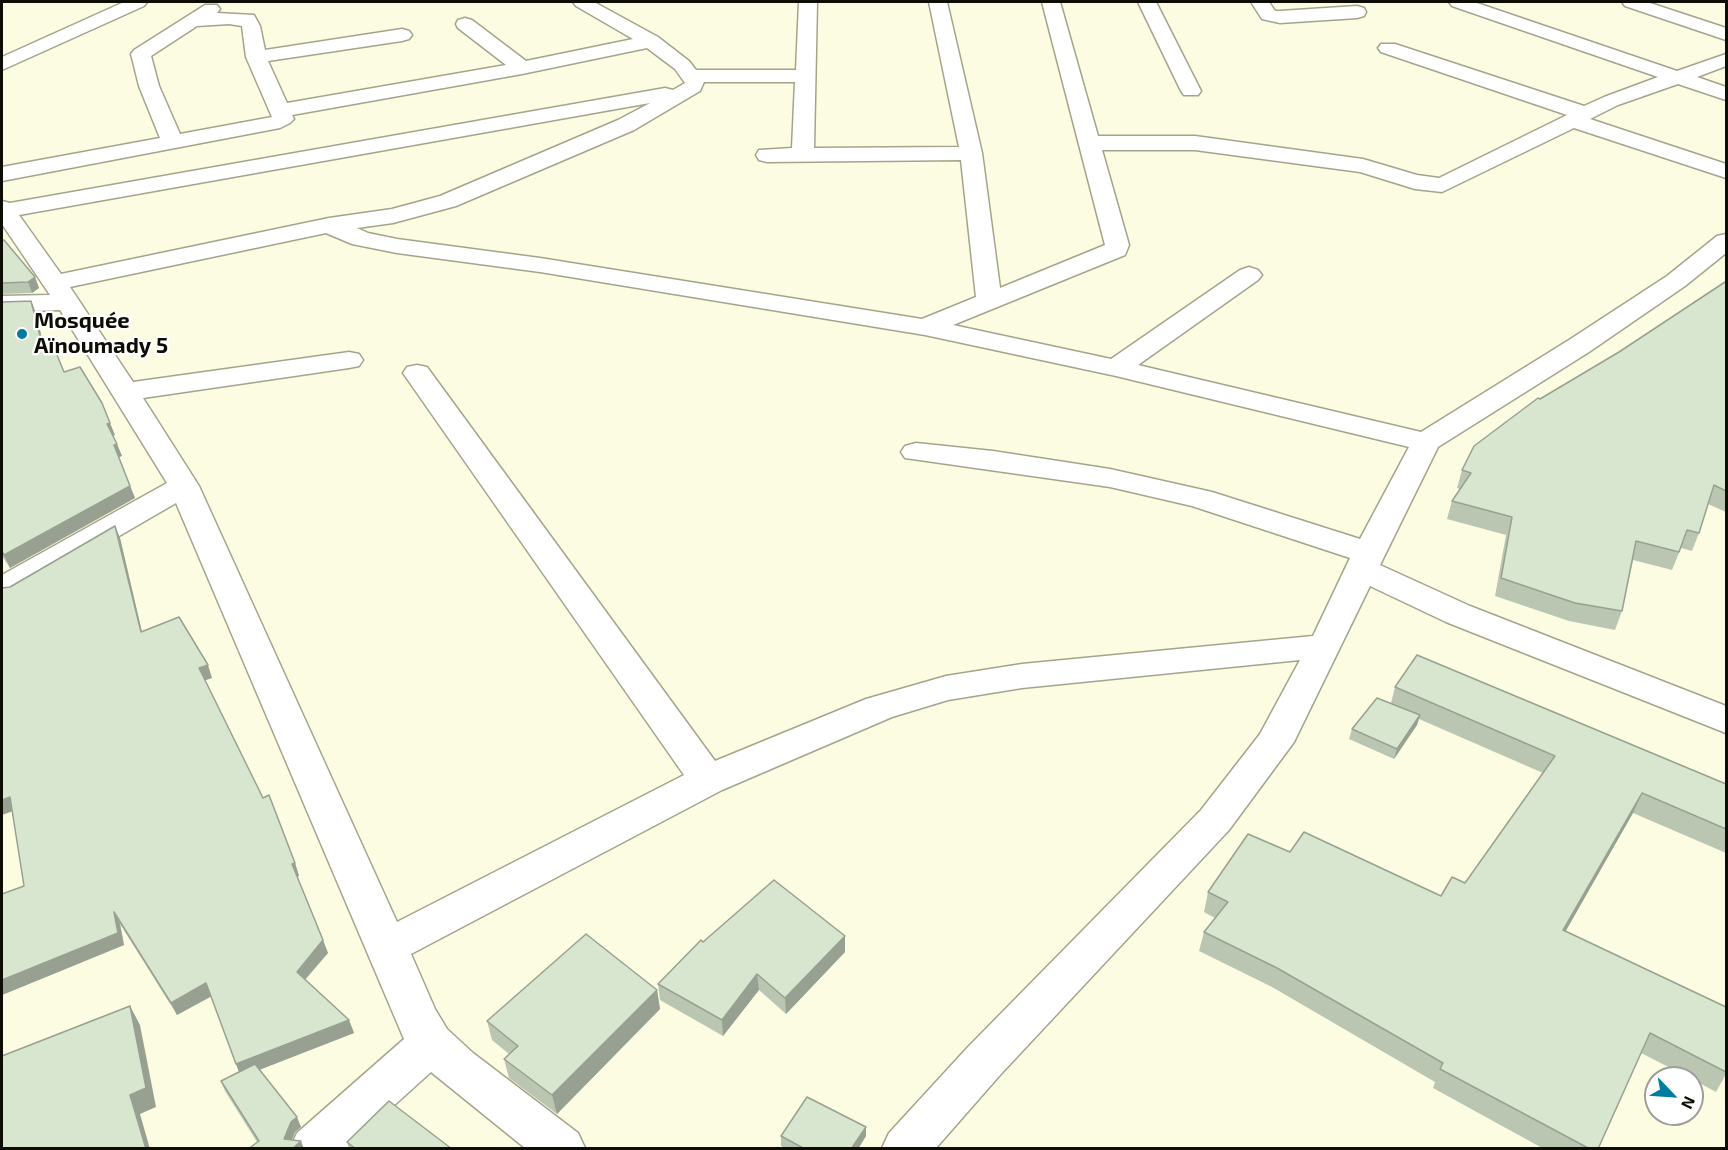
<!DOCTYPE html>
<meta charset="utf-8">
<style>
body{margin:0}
#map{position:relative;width:1728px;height:1150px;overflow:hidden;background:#fcfce2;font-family:"Exo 2",sans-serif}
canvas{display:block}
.frame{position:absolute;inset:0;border:3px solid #0d0d05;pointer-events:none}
.north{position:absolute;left:1644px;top:1066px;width:60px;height:60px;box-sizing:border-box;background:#fff;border:2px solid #9e9e9b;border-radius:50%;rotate:115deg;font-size:16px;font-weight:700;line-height:24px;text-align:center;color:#0d0d05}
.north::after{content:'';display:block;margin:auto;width:21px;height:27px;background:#007ca2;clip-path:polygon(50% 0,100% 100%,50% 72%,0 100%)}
</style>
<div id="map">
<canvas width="1728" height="1150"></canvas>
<div class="frame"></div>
<div class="north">N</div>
</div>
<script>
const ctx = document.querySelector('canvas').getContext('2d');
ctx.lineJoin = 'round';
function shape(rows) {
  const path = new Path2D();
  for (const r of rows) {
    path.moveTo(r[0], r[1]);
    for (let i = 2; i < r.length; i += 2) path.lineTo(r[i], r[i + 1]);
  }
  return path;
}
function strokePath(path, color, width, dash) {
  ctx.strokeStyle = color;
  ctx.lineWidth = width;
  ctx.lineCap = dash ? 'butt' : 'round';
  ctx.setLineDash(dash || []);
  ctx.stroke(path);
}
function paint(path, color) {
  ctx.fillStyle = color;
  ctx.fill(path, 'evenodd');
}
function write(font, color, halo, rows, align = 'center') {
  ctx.font = font + ' "Exo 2",sans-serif';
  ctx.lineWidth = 4.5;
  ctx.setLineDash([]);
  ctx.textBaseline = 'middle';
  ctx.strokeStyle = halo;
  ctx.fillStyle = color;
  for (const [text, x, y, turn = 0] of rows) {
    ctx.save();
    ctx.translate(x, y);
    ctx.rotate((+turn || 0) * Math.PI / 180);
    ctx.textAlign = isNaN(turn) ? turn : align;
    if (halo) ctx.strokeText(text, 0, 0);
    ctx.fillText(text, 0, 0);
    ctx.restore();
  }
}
const minor = shape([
 [124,2,147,2,144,6,2,70,2,57,124,2],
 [573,2,594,2,658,37,689,61,696,70,796,70,799,2,817,2,814,148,959,147,929,2,947,2,982,153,1000,288,1105,245,1042,2,1060,2,1098,136,1195,136,1363,159,1417,175,1439,178,1567,115,1381,52,1378,48,1381,44,1395,44,1584,106,1604,97,1658,77,1452,6,1449,2,1474,2,1677,71,1726,54,1726,66,1697,77,1726,87,1726,100,1678,84,1618,105,1590,119,1726,164,1726,178,1574,128,1442,192,1415,189,1360,172,1195,150,1102,150,1129,245,1125,255,953,325,1111,359,1240,270,1249,267,1258,270,1262,275,1258,280,1138,365,1421,432,1569,340,1667,276,1717,236,1726,234,1726,253,1685,286,1589,352,1438,447,1380,565,1470,606,1726,706,1726,733,1446,622,1370,586,1294,742,1229,830,1000,1075,936,1148,882,1148,889,1133,968,1047,1201,810,1260,734,1300,660,1022,688,948,700,892,717,722,790,411,954,435,1009,447,1029,473,1053,578,1133,585,1148,525,1148,431,1072,347,1148,290,1148,297,1133,404,1039,176,503,14,597,2,599,2,575,167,483,60,310,2,312,2,296,50,295,2,224,2,201,10,203,665,88,673,90,685,83,675,69,647,48,522,74,292,115,294,119,290,123,280,128,2,181,2,167,160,138,139,86,131,54,134,50,205,5,217,5,220,9,217,13,254,15,260,26,265,50,402,29,409,31,412,35,409,39,402,41,268,61,287,103,506,65,458,28,456,24,458,20,465,18,472,20,526,61,633,39,576,6,573,2],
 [229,24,242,26,246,57,272,117,180,134,159,86,151,56,197,26,229,24],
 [704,82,795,82,792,148,759,150,756,155,759,160,767,162,961,160,976,297,922,319,540,258,397,239,368,233,357,228,393,223,456,206,634,130,700,91,704,82],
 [650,103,618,120,440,196,392,209,329,218,61,274,19,215,650,103],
 [326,233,352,244,397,253,540,272,925,335,1116,376,1409,447,1360,539,1212,492,1110,469,993,451,916,443,905,446,901,452,905,458,1110,487,1192,506,1350,558,1313,636,1022,664,946,676,866,699,715,761,427,367,417,365,407,367,403,373,684,775,397,922,199,486,143,398,349,368,359,366,363,360,359,354,349,352,133,382,70,287,326,233],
 [1138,2,1156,2,1201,91,1198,95,1184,95,1181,91,1138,2],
 [1251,2,1269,2,1275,11,1280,11,1357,6,1364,8,1366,12,1364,16,1357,18,1280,23,1262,19,1251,2],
 [1622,2,1647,2,1726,28,1726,40,1625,6,1622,2]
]);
const wall = shape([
 [2,240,35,277,39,288,32,293,2,294],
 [1726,283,1726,512,1708,504,1699,533,1692,551,1681,548,1672,570,1633,560,1622,611,1615,630,1569,621,1495,596,1506,535,1447,519,1452,501,1460,489,1457,488,1462,470,1619,352],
 [2,302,36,313,44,348,115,435,113,436,122,456,119,457,135,498,10,568,2,556],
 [115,526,120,538,142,632,212,678,205,680,295,863,299,876,297,877,328,953,305,980,349,1020,354,1033,259,1070,301,1127,295,1132,292,1140,257,1142,225,1091,221,1081,239,1072,211,996,177,1015,120,924,124,945,2,995,2,894,24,886,12,811,10,587],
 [1395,687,1726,784,1726,853,1633,813,1565,931,1726,1072,1726,1074,1716,1092,1692,1079,1692,1078,1690,1078,1641,1053,1598,1149,1544,1149,1433,1088,1435,1082,1272,987,1199,951,1204,932,1215,918,1204,912,1208,892,1290,852,1441,896,1465,883,1543,773,1419,719,1417,725,1394,759,1349,739,1352,729,1391,703],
 [845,936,845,952,786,1014,759,990,723,1036,660,1000,658,984,703,942],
 [657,990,660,1009,557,1114,509,1078,504,1059,509,1054,492,1040,487,1021],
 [781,1136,866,1136,858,1149,787,1149,781,1146],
 [347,1142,452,1149,349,1149]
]);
const shadedWall = shape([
 [35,277,39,288,32,293,28,282],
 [31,301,36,313,47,360,43,348],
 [110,423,115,435,111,436,107,424],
 [117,444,122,456,119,457,114,445],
 [130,486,135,498,10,568,4,555],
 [115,526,120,538,145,645,141,632],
 [208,665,212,678,203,681,199,668],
 [1420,715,1417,725,1394,759,1397,749],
 [1642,793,1633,813,1555,950,1563,930],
 [10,797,16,810,2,815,2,800],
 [295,863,299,876,296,877,292,864],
 [114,912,120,924,124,945,2,995,2,980],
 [845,936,845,952,786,1014,785,998],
 [323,940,328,953,301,984,297,972],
 [757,974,759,990,723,1036,722,1020],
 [206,983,212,996,177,1015,171,1003],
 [657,990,660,1009,557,1114,552,1095],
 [130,1006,140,1025,156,1107,140,1114,150,1149,146,1149,130,1095],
 [349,1020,354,1033,241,1077,236,1064],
 [297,1117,301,1127,295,1132,288,1149,284,1139,291,1122],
 [866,1127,866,1136,858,1149,851,1149],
 [301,1141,304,1149,292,1149]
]);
const building = shape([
 [2,240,4,240,35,277,28,282,2,283,2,240],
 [1725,282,1726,283,1726,491,1714,485,1699,533,1687,530,1679,552,1636,541,1622,611,1575,603,1501,578,1512,517,1452,501,1471,473,1462,470,1474,446,1538,398,1540,399,1619,352,1725,282],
 [31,301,43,348,53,345,64,372,80,367,102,403,110,423,107,424,117,444,114,445,130,486,4,555,2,551,2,302,31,301],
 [115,526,141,632,179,617,208,665,199,668,263,798,269,795,295,863,292,864,323,940,297,972,349,1020,236,1064,206,983,171,1003,114,912,118,933,2,980,2,894,24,886,10,797,2,800,2,588,10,587,115,526],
 [1417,655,1726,784,1726,829,1642,793,1563,930,1726,1007,1726,1072,1650,1033,1598,1149,1590,1149,1440,1069,1443,1063,1277,968,1204,932,1228,902,1208,892,1248,834,1290,852,1304,832,1441,896,1452,877,1465,883,1555,756,1395,687,1417,655],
 [1377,698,1420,715,1397,749,1352,729,1377,698],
 [774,880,845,936,785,998,757,974,722,1020,658,984,701,940,703,942,774,880],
 [586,934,657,990,552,1095,504,1059,518,1046,487,1021,586,934],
 [130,1006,146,1088,130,1095,146,1149,2,1149,2,1056,130,1006],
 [255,1064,297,1117,291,1122,284,1139,301,1141,292,1149,248,1149,259,1141,221,1081,255,1064],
 [807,1097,866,1127,851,1149,805,1149,781,1136,807,1097],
 [389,1101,452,1149,356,1149,347,1142,389,1101]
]);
const markers = [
 [22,334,6,"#007ca2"]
];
const poiNames = [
 ["Mosquée",34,321],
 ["Aïnoumady 5",34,346]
];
strokePath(minor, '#a4a48c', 3);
paint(minor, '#fff');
paint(wall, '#bbc6b2');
paint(shadedWall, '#98a191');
paint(building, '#d9e6cf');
strokePath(building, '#98a191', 1.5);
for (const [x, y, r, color] of markers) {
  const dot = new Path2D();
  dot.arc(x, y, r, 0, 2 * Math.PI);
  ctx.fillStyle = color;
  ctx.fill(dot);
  strokePath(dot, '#fff', 2);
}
write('bold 22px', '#0d0d05', '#fff', poiNames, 'left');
</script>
